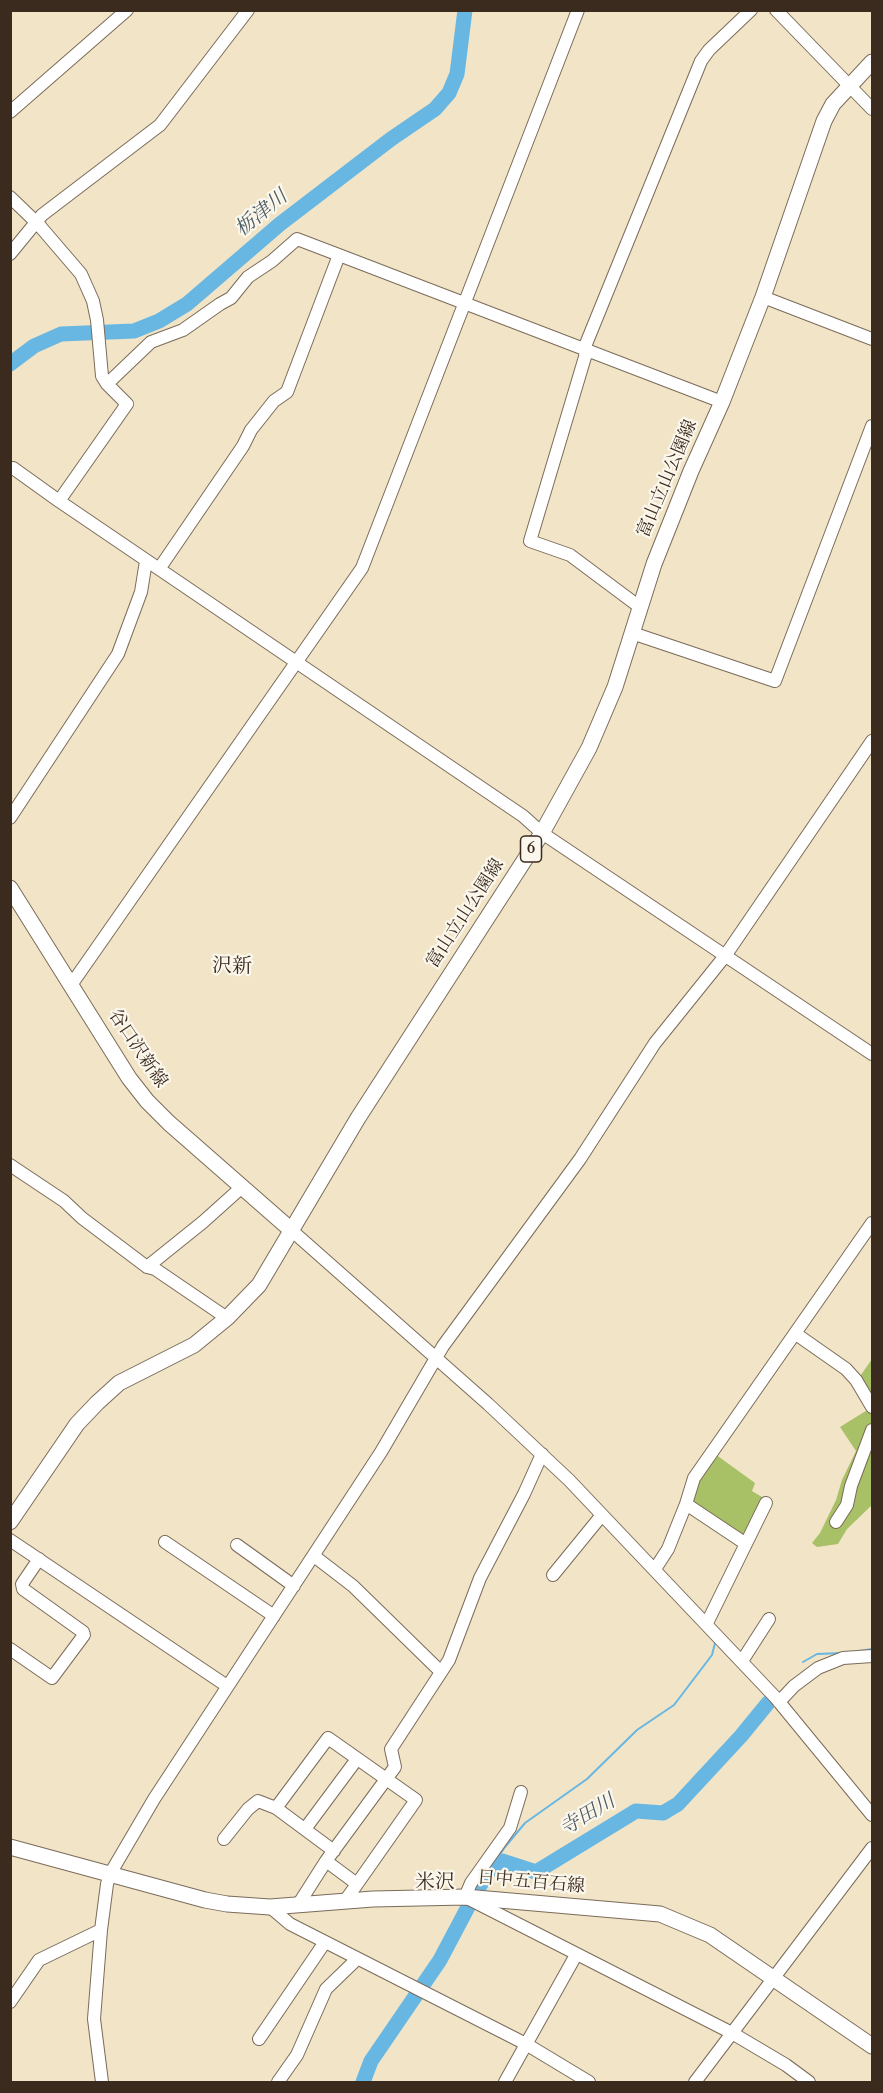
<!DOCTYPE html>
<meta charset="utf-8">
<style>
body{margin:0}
#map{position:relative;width:883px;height:2093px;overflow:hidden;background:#f1e4c7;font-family:Cardo,serif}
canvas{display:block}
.frame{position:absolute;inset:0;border:12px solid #3b2a1e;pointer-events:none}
</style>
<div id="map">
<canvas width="883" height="2093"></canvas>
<div class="frame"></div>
</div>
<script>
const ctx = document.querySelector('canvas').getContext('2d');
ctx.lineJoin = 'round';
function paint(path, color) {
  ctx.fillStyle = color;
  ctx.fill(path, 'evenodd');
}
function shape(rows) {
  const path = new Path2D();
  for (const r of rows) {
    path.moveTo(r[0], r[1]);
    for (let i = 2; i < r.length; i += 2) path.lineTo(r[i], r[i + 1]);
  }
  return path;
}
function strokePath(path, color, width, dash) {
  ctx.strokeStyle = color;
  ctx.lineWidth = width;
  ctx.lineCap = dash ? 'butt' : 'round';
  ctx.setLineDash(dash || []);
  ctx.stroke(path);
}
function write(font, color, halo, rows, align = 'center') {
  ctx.font = font + ' Cardo,"Noto Serif JP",serif';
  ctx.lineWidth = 4.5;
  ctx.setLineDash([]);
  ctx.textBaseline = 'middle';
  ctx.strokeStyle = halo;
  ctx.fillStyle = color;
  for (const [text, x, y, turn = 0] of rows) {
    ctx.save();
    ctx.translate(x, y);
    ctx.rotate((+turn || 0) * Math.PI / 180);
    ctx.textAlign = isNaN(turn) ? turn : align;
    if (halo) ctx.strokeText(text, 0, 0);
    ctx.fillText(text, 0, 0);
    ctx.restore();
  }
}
const green = shape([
 [872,1359,872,1505,847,1529,838,1544,817,1547,812,1543,820,1533,836,1500,842,1480,856,1451,840,1427,869,1409,854,1385],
 [715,1454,755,1483,752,1491,762,1497,744,1538,691,1501,696,1480]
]);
const stream = shape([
 [860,1651,872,1649],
 [803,1662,817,1654,843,1653],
 [492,1866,505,1847,525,1823,587,1779,637,1730,674,1705,712,1655,715,1643]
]);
const river = shape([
 [10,364,34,346,61,334,134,331,159,321,187,304,280,224,391,139,435,109,449,93,457,74,465,10],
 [476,1892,492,1866,502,1861,536,1872,636,1811,663,1813,678,1804,741,1736,768,1703],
 [363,2082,371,2061,440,1960,468,1907]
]);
const minor = shape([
 [776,10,872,109],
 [10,112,127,10],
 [10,197,39,225,81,274,93,301,97,320,102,376,107,384,127,404,59,501,523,816,542,833,872,1054],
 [10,254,42,215,160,125,248,10],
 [763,297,872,339],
 [107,384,151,342,183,330,220,304,231,298,248,277,272,261,297,239,339,255],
 [10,469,13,468,59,501],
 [159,569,243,446,251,430,274,401,287,392,339,255,722,402],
 [641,608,570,555,530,541,585,357,586,344,701,61,709,50,751,10],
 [632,633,775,681,872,426],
 [10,818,118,654,141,592,146,561],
 [71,985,362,568,578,10],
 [10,1165,64,1201,82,1218,147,1267,155,1269,227,1318],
 [290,1229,488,1404,569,1480,775,1697,872,1815],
 [147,1267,203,1222,242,1187],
 [796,1334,846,1369,856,1380,872,1407],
 [686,1504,746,1544],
 [836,1522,847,1505,851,1486,872,1430],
 [10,1540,227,1686],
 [165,1542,274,1616],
 [237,1545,294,1586],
 [314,1556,353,1586,440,1671],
 [655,1569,668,1549,686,1504,694,1478,872,1223],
 [553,1575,602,1515],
 [707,1623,766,1503],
 [10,1649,52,1678,84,1635,83,1632,23,1589,22,1584,39,1559],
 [742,1661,769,1619],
 [779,1702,794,1686,818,1668,843,1658,872,1656],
 [521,1792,510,1828,471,1883,465,1897,732,2033,786,2065,809,2082],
 [276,1808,328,1738,416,1800,357,1884],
 [305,1829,357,1759],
 [224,1839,248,1809,258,1801,276,1808,334,1851],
 [326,1861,357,1884,345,1901],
 [298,1905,326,1861,395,1767,391,1749,449,1660,480,1578,524,1494,542,1454],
 [270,1907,290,1924,526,2044,589,2082],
 [10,2002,39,1960,101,1930],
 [259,2039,325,1942],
 [102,2082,94,2019,101,1930,107,1884,110,1874,154,1799,381,1452,443,1346,580,1159,655,1043,725,956,872,741],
 [278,2082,297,2055,326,1989,357,1959],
 [505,2082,576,1955],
 [695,2082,872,1848]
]);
const major = shape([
 [10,888,129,1078,147,1101,169,1123,290,1229],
 [10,1522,77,1424,97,1403,119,1383,194,1345,227,1318,259,1285,358,1118,542,833,589,748,615,687,654,564,691,471,722,402,763,297,824,121,833,104,872,62],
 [10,1847,205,1900,227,1904,270,1907,373,1899,465,1897,660,1914,710,1935,872,2046]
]);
const shields = [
 [531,849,21]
];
const shieldNames = [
 ["6",531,849]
];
const streetNames = [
 ["富山立山公園線",668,479,-67],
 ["富山立山公園線",466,914,-57],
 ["谷口沢新線",137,1049,56],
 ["日中五百石線",531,1883,5]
];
const waterNames = [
 ["栃津川",262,214,-39],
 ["寺田川",588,1816,-31]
];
const neighbourhoodNames = [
 ["沢新",232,967],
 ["米沢",435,1883]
];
paint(green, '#a8c066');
strokePath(stream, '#68b7e3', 2);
strokePath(river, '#68b7e3', 15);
strokePath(minor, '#7b6b59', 14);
strokePath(major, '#7b6b59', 17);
strokePath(minor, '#fff', 12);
strokePath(major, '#fff', 15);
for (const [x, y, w] of shields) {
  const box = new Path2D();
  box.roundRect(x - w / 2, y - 13, w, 26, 4.5);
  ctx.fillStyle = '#fbf7ec';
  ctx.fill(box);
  strokePath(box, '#3b2a1e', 1.5);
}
write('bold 16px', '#3b2a1e', null, shieldNames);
write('18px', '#3b2a1e', '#fbf7ec', streetNames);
write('italic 20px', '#4b5b63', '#fbf7ec', waterNames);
write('20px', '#3b2a1e', '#fbf7ec', neighbourhoodNames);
</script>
